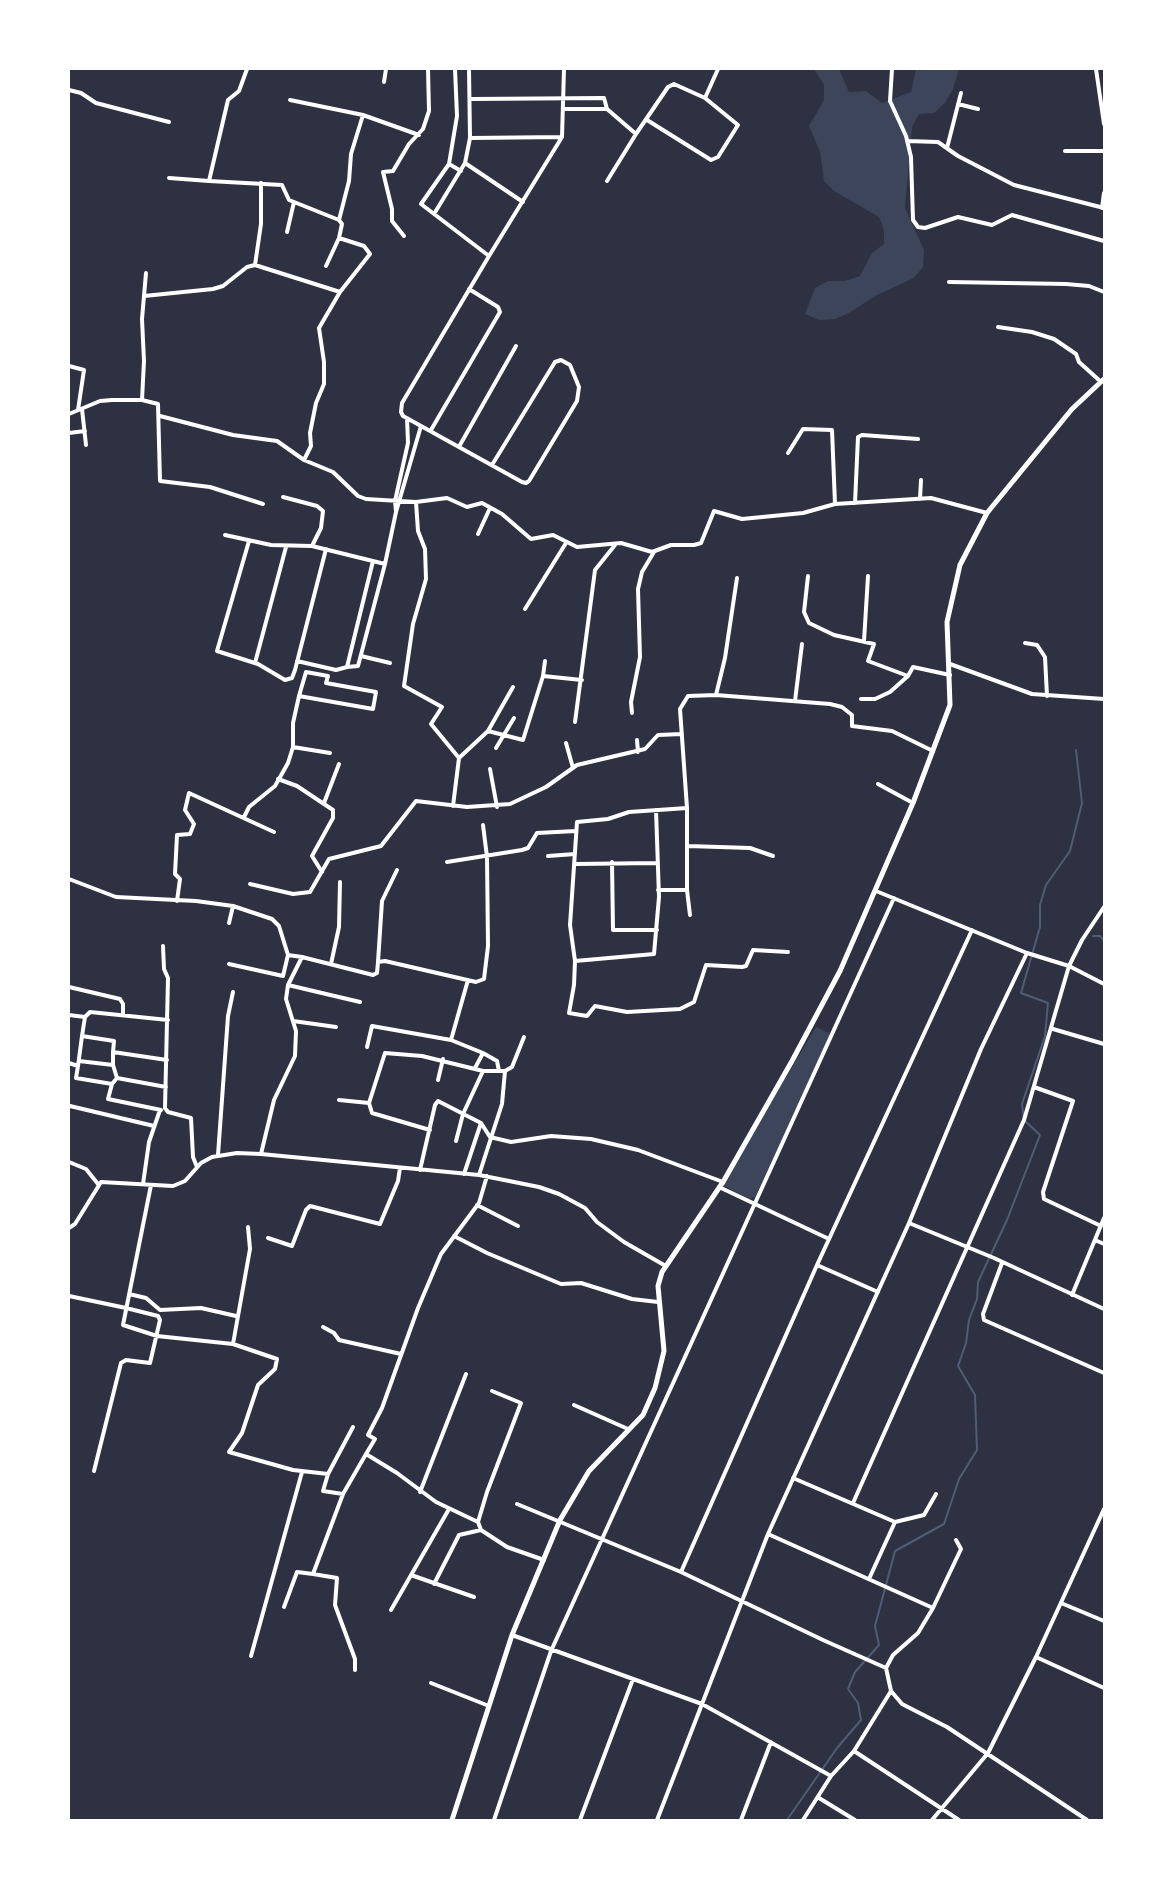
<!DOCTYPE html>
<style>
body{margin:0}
#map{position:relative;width:1173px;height:1889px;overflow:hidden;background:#2d3142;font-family:"PT Sans",sans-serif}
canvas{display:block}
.frame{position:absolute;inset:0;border:70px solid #fff;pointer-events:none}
</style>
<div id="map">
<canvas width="1173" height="1889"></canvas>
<div class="frame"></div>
</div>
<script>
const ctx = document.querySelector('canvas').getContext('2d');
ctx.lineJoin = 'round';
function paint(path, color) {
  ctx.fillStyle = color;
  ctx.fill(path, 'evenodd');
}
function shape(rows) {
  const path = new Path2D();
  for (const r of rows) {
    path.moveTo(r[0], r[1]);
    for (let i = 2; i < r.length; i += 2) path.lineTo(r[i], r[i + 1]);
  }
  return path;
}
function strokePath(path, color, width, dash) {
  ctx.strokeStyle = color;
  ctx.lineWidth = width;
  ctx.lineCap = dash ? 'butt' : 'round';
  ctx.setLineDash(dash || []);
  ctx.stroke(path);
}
const green = shape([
 [814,69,839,69,849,92,866,91,882,103,911,92,916,69,959,69,953,89,945,103,934,113,919,114,912,127,905,208,924,250,923,267,914,278,875,296,849,313,835,319,819,320,805,314,815,288,828,281,845,281,860,276,872,253,884,244,884,230,879,217,834,191,824,181,820,152,809,126,824,100,824,85],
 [816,1027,831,1034,755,1197,750,1199,722,1185]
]);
const stream = shape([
 [1093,936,1100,936,1104,941],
 [787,1820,837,1748,861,1720,858,1703,848,1689,855,1672,879,1645,875,1626,895,1551,944,1524,959,1479,977,1450,975,1395,958,1366,966,1343,969,1320,977,1299,978,1282,1007,1220,1040,1135,1024,1120,1022,1104,1045,1036,1048,1003,1021,993,1040,927,1040,905,1046,885,1070,851,1082,803,1076,750]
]);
const minor = shape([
 [247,69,239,91,228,100,209,181,282,185,289,200,339,220],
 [455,69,457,116,449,164,421,204,489,256,402,403,401,412,403,416,522,482,526,483,529,481,577,401,579,387,570,365,561,360,555,362,492,465],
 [892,69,890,101,906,136,911,157,913,220,918,227,925,228,958,217,992,225,1012,215,1104,241],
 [1096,69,1104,124],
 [384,82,386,69],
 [69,90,81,93,96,103,169,122],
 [705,98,718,69],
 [471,99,604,98,607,109,636,134,668,87,674,84,705,98,738,125,718,157,711,160,647,120],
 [290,100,363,115,419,135],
 [958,104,978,109],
 [564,109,607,109],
 [470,138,562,137],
 [907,141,938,142,958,156,1014,185,1104,208],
 [947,148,961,93],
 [1065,151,1104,151],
 [465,163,523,202],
 [449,164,461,171],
 [169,178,209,181],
 [607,181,636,134],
 [1102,208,1104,193],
 [434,214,465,163,470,138,469,69],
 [287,232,294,202],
 [404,236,392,221,392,209,383,172,393,171,409,144,423,129,429,111,428,69],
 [489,256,562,137,564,69],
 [255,265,261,224,261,183],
 [326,266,339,238,342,224,339,220,349,181,351,154,363,115],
 [949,282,1066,284,1089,286,1104,292],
 [144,296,213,289,223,286,247,267,255,265,340,292],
 [998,327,1032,332,1054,339,1076,354,1079,362,1100,381],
 [69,366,84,370,78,410],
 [142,400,144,361,142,319,146,273],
 [82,409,86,445],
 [69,414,100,401,112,400,142,400,158,404,160,481,210,487,263,504],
 [160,416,233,435,277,441,304,460,333,472,358,496,366,499,416,502,447,498,467,507,482,503,502,514,531,539,553,535,577,547,621,543,652,552,671,545,694,545,701,543,714,511,742,519,803,513,835,504,931,498,987,513],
 [431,430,500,312,498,307,469,289],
 [69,433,85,431],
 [460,445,516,346],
 [788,453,803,429,832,430,835,504],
 [304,460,311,446,310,433,316,403,324,384,324,362,319,328,340,292,370,254,364,246,339,238],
 [283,497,317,506,323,511,321,528,312,546],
 [920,499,921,480],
 [416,502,418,531,425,549,426,579,413,624,404,686,442,707,431,724,459,758,453,806],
 [855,503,858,437,862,435,918,439],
 [396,511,395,501,408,443,407,418],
 [478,534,490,508],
 [225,535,271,545,312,546,385,564,358,666,347,667],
 [249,541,217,651,258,664,285,680,292,678,295,670,326,549],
 [385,564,396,512,421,426],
 [808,576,804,612,809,623,834,635,874,644,868,661,908,676],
 [525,609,566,543],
 [864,641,868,576],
 [1025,643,1037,645,1045,657,1047,696],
 [361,656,390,663],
 [297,661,336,670,347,667,373,561],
 [255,663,286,547],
 [950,664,1032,694,1104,699],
 [543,676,545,661],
 [716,695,725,658,737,578],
 [861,699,875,699,890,692,908,676,913,667,950,675],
 [795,701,802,644],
 [632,713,631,702,640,657,638,589,642,572,654,552],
 [575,722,595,570,615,545],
 [488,731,513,687],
 [637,740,638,752],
 [566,743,573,768],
 [293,747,330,753],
 [496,748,514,718],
 [459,758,488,731,523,740,543,676,582,680],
 [490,769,497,807],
 [278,779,297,786,333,810,333,818,312,856,322,872],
 [878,784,913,803],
 [324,803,339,764],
 [687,808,629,812,608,819,577,822,570,925,575,961,574,985,569,1013,587,1016,595,1006,627,1012,680,1009,694,1002,706,965,742,967,746,966,753,950,788,952],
 [244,817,249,807,275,786,288,763,293,747,293,723,299,696,306,672,328,676,326,683,376,692,373,709,299,696],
 [688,846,750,848,773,856],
 [548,856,575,854],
 [447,862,522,850,528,848,537,833,576,831],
 [612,862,613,930,657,930],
 [575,864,658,863],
 [69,879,116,897,196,901,233,906,272,919,279,926,288,955,283,976,229,964],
 [250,884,293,894,310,892,329,859,381,846,416,801,467,807,510,804,546,787,577,765,645,749,658,735,682,734],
 [658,890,687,890],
 [876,891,1027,953],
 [177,901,180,879,175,874,177,835,190,834,194,824,185,810,189,793,274,832],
 [1104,907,1082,940,1069,966,1104,984],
 [690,915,687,890,687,808,680,709,688,696,716,695,830,704,842,707,852,715,852,726,892,731,933,751],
 [229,923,233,906],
 [163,946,164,969,168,978,165,1108,168,1112,191,1118,193,1157,197,1167],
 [288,955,302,957],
 [575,961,654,954,659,897,656,810],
 [378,962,382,901,397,870],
 [331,964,339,927,340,882],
 [288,985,360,1002],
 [69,987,120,999,123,1004,123,1015],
 [69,1015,85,1017],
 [293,1021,336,1027],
 [1053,1029,1104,1044],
 [82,1036,85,1017,90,1012,168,1020],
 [451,1040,468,980],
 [367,1047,372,1026,451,1040,483,1053,475,1068],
 [483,1053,497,1061,499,1071],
 [79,1061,113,1065],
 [69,1063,78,1066,82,1036,114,1041,113,1052],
 [78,1066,76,1078,112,1084,117,1078,166,1087],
 [117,1078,113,1065,113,1052,167,1060],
 [438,1080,443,1059],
 [112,1084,108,1099,161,1110],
 [1034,1087,1073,1101,1043,1192,1044,1199,1101,1226],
 [339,1100,369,1103],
 [70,1106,154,1126],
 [430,1130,372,1113,369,1103,385,1053,422,1056,483,1071,505,1071,512,1067,524,1037],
 [456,1141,463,1114,483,1071],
 [261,1154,274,1100,295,1056,296,1031,286,999,288,985,302,957,373,975,377,973,378,962,385,961,476,982,484,979,488,946,487,857,483,825],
 [218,1155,228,1016,233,992],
 [69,1162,86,1169,98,1184],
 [420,1170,435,1105,438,1101,481,1123,490,1137,511,1142,551,1136,591,1139,638,1150,723,1182],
 [464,1174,481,1123],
 [479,1175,502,1104,505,1071],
 [143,1184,149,1142,160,1110],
 [151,1185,123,1325,157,1336,233,1344,277,1359,275,1369,258,1385,242,1433,229,1452,293,1470,328,1474],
 [719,1187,829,1239],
 [477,1205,518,1226],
 [909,1223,994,1258,1104,1309],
 [69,1228,75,1224,101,1182,173,1186,185,1181,201,1163,212,1157,237,1153,261,1154,479,1175,539,1187,559,1194,585,1208,597,1222,624,1242,664,1265],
 [454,1236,487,1253,561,1284,581,1283,632,1299,658,1302],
 [268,1238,292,1246,306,1210,310,1206,380,1224,398,1181,400,1168],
 [1095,1240,1104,1244],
 [1002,1263,983,1314,984,1320,1104,1373],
 [817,1265,878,1292],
 [129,1294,146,1298,160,1310,201,1308,236,1316],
 [1072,1295,1104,1218],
 [69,1296,126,1308,158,1316,160,1320,150,1363,126,1360,121,1363,94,1471],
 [323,1327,334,1333,339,1340,401,1354],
 [233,1344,250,1249,248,1227],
 [574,1405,628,1429],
 [793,1478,895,1522,869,1579],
 [420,1492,466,1374],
 [343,1494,323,1491,328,1474,353,1427],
 [517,1504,681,1572,823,1640,886,1668,891,1691,854,1751,959,1820],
 [478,1522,436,1502,397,1473,366,1454,375,1439,368,1435,382,1408,418,1308,441,1254,479,1203,487,1176],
 [895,1522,924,1515,936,1494],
 [481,1530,478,1522,487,1492,521,1403,492,1391],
 [481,1530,507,1547,544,1560],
 [768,1534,909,1223,981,1049,1027,953,1069,966,1024,1120,853,1503],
 [681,1572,817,1265,972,930],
 [411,1575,474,1597],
 [434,1584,459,1535,481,1530],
 [1061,1603,1104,1621],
 [284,1607,297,1572,313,1574],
 [933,1608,961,1549,956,1540],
 [391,1610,449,1509],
 [512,1635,702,1704,831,1776],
 [251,1656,302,1472],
 [1036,1657,1104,1688],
 [355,1670,355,1659,335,1605,337,1578,313,1574,343,1494,366,1454],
 [431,1683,489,1706],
 [891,1691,902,1704,947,1727,1087,1820],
 [819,1798,855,1820],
 [494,1820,551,1651,894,898],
 [580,1820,633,1679],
 [657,1820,768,1534,933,1608,918,1633,893,1655,886,1668],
 [741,1820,771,1742],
 [803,1820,831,1776,854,1751],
 [932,1820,988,1753,1036,1657,1104,1509]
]);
const secondary = shape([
 [452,1820,512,1635,560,1520,589,1471,643,1415,655,1388,664,1351,658,1286,662,1272,723,1182,792,1061,840,971,913,803,950,705,947,622,960,565,987,513,1072,409,1104,379]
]);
paint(green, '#3c4559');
strokePath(stream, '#4f5d75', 2);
strokePath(minor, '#fff', 4);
strokePath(secondary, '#fff', 5);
</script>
